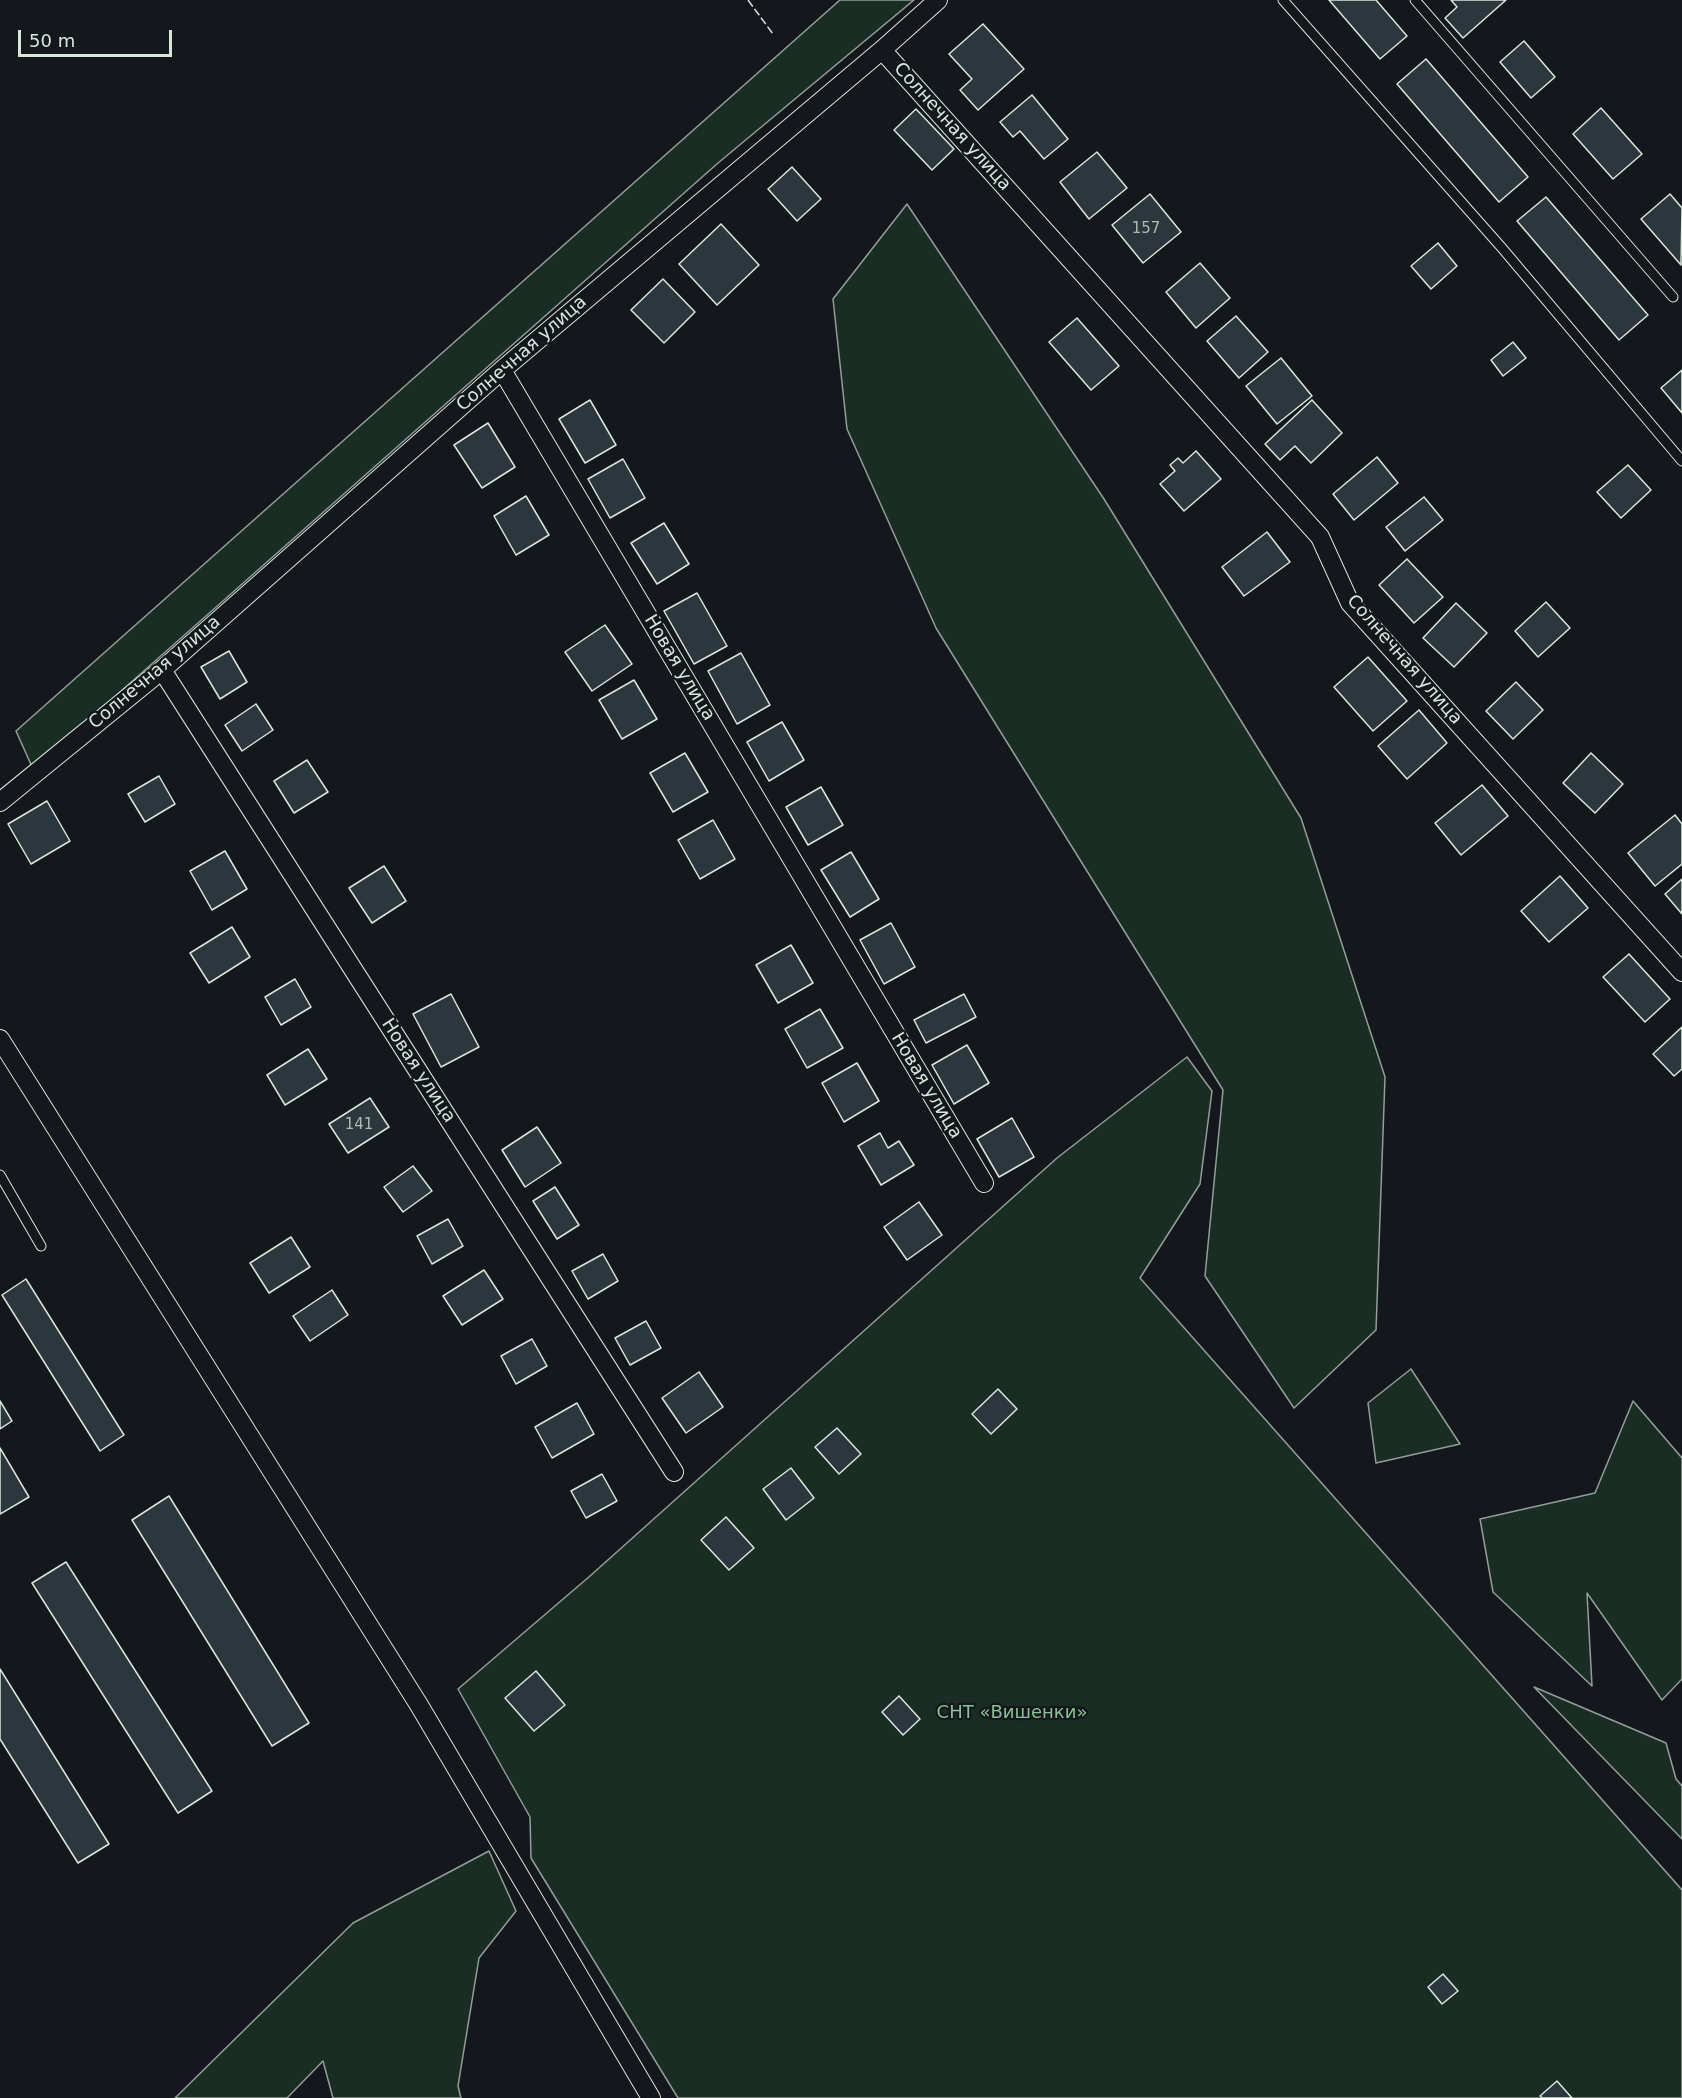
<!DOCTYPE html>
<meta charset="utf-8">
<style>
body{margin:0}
#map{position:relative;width:1682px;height:2098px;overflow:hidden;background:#14181c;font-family:"DejaVu Sans",sans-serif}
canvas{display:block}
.scale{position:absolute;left:18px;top:30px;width:154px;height:27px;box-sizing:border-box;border:3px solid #d8e6dc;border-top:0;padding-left:8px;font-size:18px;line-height:21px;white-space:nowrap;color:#d8e6dc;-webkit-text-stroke:4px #14181c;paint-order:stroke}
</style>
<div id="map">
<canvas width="1682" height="2098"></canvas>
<div class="scale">50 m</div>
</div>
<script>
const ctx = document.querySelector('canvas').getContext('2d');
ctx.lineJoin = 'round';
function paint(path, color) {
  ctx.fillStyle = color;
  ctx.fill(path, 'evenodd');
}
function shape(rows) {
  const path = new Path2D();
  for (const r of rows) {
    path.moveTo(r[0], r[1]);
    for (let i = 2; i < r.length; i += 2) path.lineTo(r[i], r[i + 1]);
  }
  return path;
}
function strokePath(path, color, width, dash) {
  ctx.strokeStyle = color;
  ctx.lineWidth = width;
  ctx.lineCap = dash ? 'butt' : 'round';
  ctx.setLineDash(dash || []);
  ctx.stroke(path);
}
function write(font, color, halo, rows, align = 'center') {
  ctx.font = font + ' "DejaVu Sans",sans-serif';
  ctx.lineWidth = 4.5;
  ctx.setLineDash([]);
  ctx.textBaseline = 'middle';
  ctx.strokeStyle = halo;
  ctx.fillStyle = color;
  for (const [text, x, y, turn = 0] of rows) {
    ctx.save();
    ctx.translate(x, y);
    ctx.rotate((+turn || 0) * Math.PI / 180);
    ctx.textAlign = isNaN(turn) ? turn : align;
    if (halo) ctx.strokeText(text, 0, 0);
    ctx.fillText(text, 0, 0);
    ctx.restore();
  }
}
const green = shape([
 [840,0,914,0,718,163,33,769,16,731,840,0],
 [907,204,1104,499,1301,818,1385,1077,1376,1330,1294,1408,1205,1276,1223,1090,936,628,847,429,833,299,907,204],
 [1187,1057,1212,1091,1200,1184,1140,1278,1682,1890,1682,2098,678,2098,531,1858,530,1817,458,1689,590,1576,1057,1158,1187,1057],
 [1411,1369,1460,1444,1376,1463,1368,1403,1411,1369],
 [1633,1401,1682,1458,1682,1679,1662,1700,1587,1593,1592,1686,1493,1592,1480,1519,1595,1493,1633,1401],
 [1534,1687,1666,1743,1676,1779,1682,1786,1682,1839,1534,1687],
 [489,1851,516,1911,479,1958,458,2086,461,2098,333,2098,323,2061,287,2098,175,2098,353,1923,489,1851]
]);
const building = shape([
 [1329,0,1376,0,1407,36,1380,59,1329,0],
 [1451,0,1506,0,1463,38,1445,18,1457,7,1451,0],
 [983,24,1024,69,978,110,960,90,972,79,949,54,983,24],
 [1524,41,1555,77,1531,98,1500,62,1524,41],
 [1426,59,1528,177,1499,202,1397,84,1426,59],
 [1032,95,1068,139,1044,159,1020,131,1013,137,1000,122,1032,95],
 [1601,108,1642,154,1613,179,1573,134,1601,108],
 [916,109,954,149,932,170,894,130,916,109],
 [1097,152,1127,188,1089,219,1060,182,1097,152],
 [792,167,821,199,797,221,768,189,792,167],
 [1150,194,1181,232,1143,263,1112,225,1150,194],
 [1670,194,1682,208,1681,265,1641,219,1670,194],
 [1546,197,1648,315,1619,340,1517,221,1546,197],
 [721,224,759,265,717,305,679,264,721,224],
 [1438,243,1457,266,1431,289,1411,266,1438,243],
 [1200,263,1230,298,1196,328,1166,292,1200,263],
 [663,279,695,312,664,343,631,310,663,279],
 [1236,316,1268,352,1239,378,1207,341,1236,316],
 [1077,318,1119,366,1091,390,1049,342,1077,318],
 [1513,342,1526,358,1503,376,1491,360,1513,342],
 [1281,358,1312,396,1277,424,1246,386,1281,358],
 [1682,370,1682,413,1661,388,1682,370],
 [590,400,616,445,585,463,559,419,590,400],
 [1312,400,1342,433,1311,463,1295,446,1280,460,1265,444,1312,400],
 [488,423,515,467,482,488,454,445,488,423],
 [1196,451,1221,479,1184,511,1160,484,1175,471,1170,465,1178,458,1183,463,1196,451],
 [1377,457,1398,483,1354,520,1333,494,1377,457],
 [623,459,645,498,610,518,588,479,623,459],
 [1628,465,1651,490,1621,518,1597,492,1628,465],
 [526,496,549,535,516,555,494,516,526,496],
 [1424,497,1443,520,1405,551,1386,527,1424,497],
 [664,523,689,564,657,584,631,543,664,523],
 [1267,532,1290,562,1244,596,1222,567,1267,532],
 [1407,559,1443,597,1414,623,1379,585,1407,559],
 [697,593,727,646,694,664,664,611,697,593],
 [1546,602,1570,628,1538,657,1515,631,1546,602],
 [1456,603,1487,633,1454,667,1423,638,1456,603],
 [605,625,632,664,592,691,565,652,605,625],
 [229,651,247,682,220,699,201,667,229,651],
 [741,653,770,705,737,724,708,671,741,653],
 [1368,657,1407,701,1373,731,1334,687,1368,657],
 [634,680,657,719,622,739,599,700,634,680],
 [1516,682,1543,710,1513,739,1486,711,1516,682],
 [256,704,273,730,242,751,225,725,256,704],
 [1419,710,1447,743,1407,779,1378,746,1419,710],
 [782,722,804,760,769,781,747,742,782,722],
 [685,753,708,792,673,812,650,773,685,753],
 [1591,753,1623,784,1595,813,1563,783,1591,753],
 [307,760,328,792,294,813,274,781,307,760],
 [159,776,175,804,145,822,128,794,159,776],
 [1482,785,1508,816,1461,855,1435,823,1482,785],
 [821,787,843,825,808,845,786,807,821,787],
 [47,801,70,841,31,864,8,824,47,801],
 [1675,815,1682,824,1682,864,1655,886,1628,853,1675,815],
 [713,820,735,859,700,879,678,840,713,820],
 [225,851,247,889,212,910,190,871,225,851],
 [851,852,879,899,850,917,821,870,851,852],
 [384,866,406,901,372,923,349,888,384,866],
 [1560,876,1588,908,1549,942,1521,911,1560,876],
 [1682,879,1682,914,1665,894,1682,879],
 [891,923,915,967,884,984,860,940,891,923],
 [232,927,250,957,209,983,190,953,232,927],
 [791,945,813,983,778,1003,756,965,791,945],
 [1629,954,1670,999,1645,1022,1603,977,1629,954],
 [295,979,311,1007,281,1025,265,997,295,979],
 [451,994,479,1047,441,1067,413,1014,451,994],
 [964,994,976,1017,926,1043,914,1020,964,994],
 [820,1009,843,1048,807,1068,785,1029,820,1009],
 [1682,1027,1682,1069,1674,1076,1653,1054,1682,1027],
 [967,1045,989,1083,954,1104,932,1065,967,1045],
 [308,1049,327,1079,285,1105,267,1075,308,1049],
 [857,1063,879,1101,844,1122,822,1083,857,1063],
 [370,1098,389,1127,348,1153,329,1124,370,1098],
 [1012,1118,1034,1157,999,1177,977,1139,1012,1118],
 [537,1127,561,1163,525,1187,502,1150,537,1127],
 [880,1133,888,1148,899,1141,914,1165,881,1185,858,1146,880,1133],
 [413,1166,432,1191,403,1212,384,1187,413,1166],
 [555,1187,579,1225,557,1239,533,1201,555,1187],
 [919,1202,942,1235,907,1260,884,1227,919,1202],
 [448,1219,463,1246,432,1264,417,1236,448,1219],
 [291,1237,310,1267,269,1293,250,1263,291,1237],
 [603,1254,618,1281,588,1299,572,1271,603,1254],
 [484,1270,503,1299,462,1325,443,1296,484,1270],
 [26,1279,124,1435,100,1451,2,1295,26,1279],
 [332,1290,348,1315,310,1341,293,1316,332,1290],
 [646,1321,661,1348,630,1365,615,1338,646,1321],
 [532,1339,547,1366,516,1384,501,1356,532,1339],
 [699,1372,723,1407,686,1433,662,1398,699,1372],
 [998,1389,1017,1409,991,1434,972,1414,998,1389],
 [0,1401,12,1421,0,1429,0,1401],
 [577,1403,594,1434,552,1458,535,1427,577,1403],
 [837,1428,861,1454,839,1474,815,1447,837,1428],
 [0,1448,29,1497,0,1514,0,1448],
 [791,1468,814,1498,786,1520,763,1489,791,1468],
 [602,1474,617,1501,586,1518,571,1491,602,1474],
 [169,1496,309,1723,272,1746,132,1520,169,1496],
 [726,1517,754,1548,729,1570,701,1540,726,1517],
 [66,1562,212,1791,178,1813,32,1583,66,1562],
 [0,1669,109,1844,78,1863,0,1739,0,1669],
 [536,1671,565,1705,534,1731,505,1698,536,1671],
 [899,1696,920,1719,903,1735,882,1712,899,1696],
 [1443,1974,1458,1991,1442,2004,1428,1987,1443,1974],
 [1557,2081,1572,2098,1543,2098,1540,2096,1557,2081]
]);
const service = shape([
 [1283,0,1502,248,1682,461],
 [1415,0,1673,297],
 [0,1175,41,1246]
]);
const minor = shape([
 [882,50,938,0],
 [502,370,984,1183],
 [162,670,674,1472],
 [0,802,162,670,502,370,882,50,1320,537,1350,603,1682,972],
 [0,1039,419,1705,651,2098]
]);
const fence = shape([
 [748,0,773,34]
]);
const numberNames = [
 ["157",1146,229],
 ["141",359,1125]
];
const streetNames = [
 ["Солнечная улица",952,127,48],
 ["Солнечная улица",522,354,-41],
 ["Солнечная улица",1404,660,49],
 ["Новая улица",679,668,59],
 ["Солнечная улица",155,673,-40],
 ["Новая улица",418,1071,57],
 ["Новая улица",926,1086,59]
];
const parkNames = [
 ["СНТ «Вишенки»",1012,1713]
];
paint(green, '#1a2d24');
strokePath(green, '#939e99', 1.5);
paint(building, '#2c363c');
strokePath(building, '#d8e6dc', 1.5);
strokePath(service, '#d8e6dc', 11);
strokePath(minor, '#d8e6dc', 20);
strokePath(service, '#14181c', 9);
strokePath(minor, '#14181c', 18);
strokePath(fence, '#d8e6dc', 1.5, [8, 3]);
write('15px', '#adbab4', null, numberNames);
write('18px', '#d8e6dc', '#14181c', streetNames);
write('18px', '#8ac095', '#14181c', parkNames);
</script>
